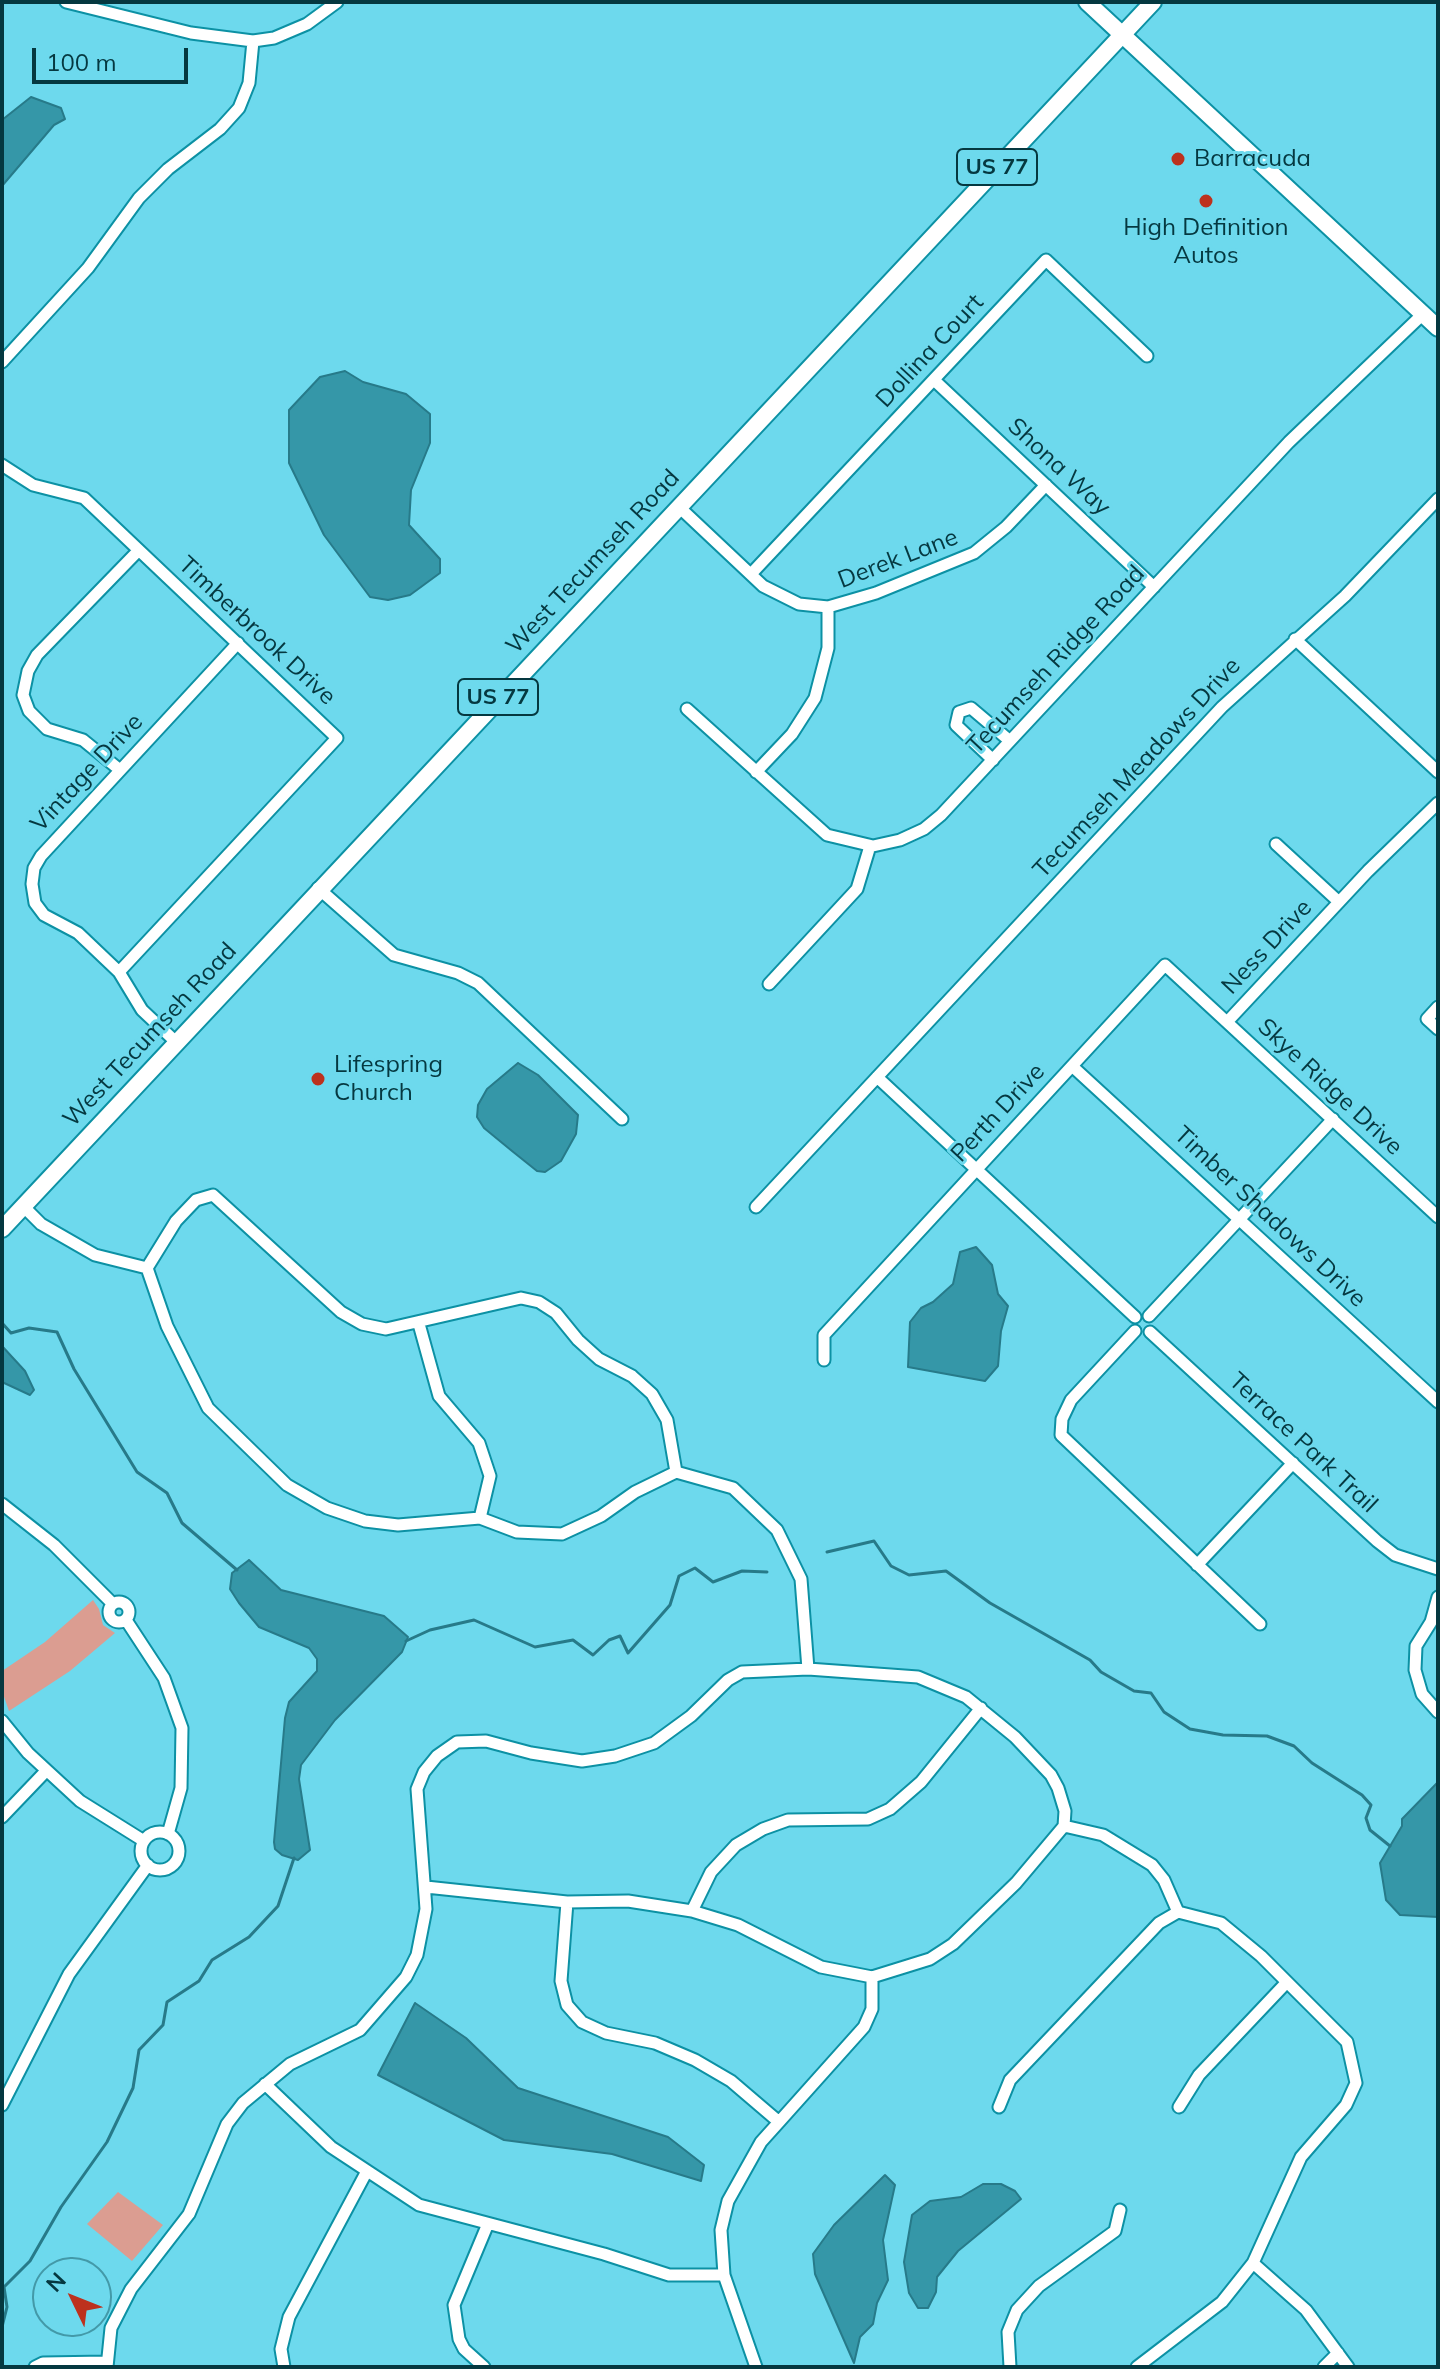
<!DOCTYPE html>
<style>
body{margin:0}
#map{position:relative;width:1440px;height:2369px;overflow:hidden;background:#6dd9ed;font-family:Mulish,sans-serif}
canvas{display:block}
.frame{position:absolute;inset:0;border:4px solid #053840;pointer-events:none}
.north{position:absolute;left:32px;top:2257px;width:80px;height:80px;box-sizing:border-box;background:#6dd9ed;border:2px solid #4399a8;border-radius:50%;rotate:313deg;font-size:22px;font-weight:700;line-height:32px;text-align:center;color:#053840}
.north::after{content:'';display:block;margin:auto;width:28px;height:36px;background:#bd311d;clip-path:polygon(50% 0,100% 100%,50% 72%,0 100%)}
.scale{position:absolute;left:32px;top:48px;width:156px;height:36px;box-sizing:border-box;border:4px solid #053840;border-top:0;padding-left:10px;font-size:24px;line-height:28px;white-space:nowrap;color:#053840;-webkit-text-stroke:6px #6dd9ed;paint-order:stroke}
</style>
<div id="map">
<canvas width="1440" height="2369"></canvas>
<div class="frame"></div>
<div class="north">N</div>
<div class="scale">100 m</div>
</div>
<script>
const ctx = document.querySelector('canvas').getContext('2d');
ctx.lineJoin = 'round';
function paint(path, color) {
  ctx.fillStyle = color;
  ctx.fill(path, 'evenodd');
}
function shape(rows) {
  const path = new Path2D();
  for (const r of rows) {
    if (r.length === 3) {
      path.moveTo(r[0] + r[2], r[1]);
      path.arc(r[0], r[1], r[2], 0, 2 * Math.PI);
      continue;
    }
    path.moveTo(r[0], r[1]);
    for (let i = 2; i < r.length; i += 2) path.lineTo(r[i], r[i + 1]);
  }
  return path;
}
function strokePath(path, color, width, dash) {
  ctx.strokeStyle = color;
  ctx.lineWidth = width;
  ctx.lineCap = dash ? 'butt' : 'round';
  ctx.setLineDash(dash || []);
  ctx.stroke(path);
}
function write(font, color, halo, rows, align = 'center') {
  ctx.font = font + ' Mulish,sans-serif';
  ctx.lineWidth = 6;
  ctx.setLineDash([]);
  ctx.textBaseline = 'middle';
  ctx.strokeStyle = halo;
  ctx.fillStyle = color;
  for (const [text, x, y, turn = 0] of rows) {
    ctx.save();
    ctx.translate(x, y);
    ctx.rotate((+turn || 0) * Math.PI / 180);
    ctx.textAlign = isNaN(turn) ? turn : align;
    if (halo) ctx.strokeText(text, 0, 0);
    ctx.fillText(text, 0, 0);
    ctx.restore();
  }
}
const green = shape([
 [93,1600,99,1609,103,1625,115,1633,70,1671,9,1711,2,1691,2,1671,45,1642],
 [118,2192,163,2225,132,2261,87,2224]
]);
const water = shape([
 [31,97,61,108,65,119,54,125,2,186,2,120,31,97],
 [345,371,363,382,406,394,430,414,430,443,411,490,409,525,440,559,440,573,410,595,388,600,370,597,324,535,289,463,289,410,320,377,345,371],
 [518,1063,538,1075,578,1115,576,1134,561,1161,545,1172,537,1171,512,1151,484,1128,477,1117,478,1105,487,1089,518,1063],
 [976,1247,992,1265,998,1294,1008,1306,1001,1331,998,1366,985,1381,908,1367,910,1322,921,1308,933,1302,953,1284,960,1252,976,1247],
 [2,1346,25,1371,34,1390,30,1395,2,1382,2,1346],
 [249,1560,281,1590,384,1616,408,1637,402,1652,335,1720,301,1765,299,1779,310,1850,298,1860,282,1855,275,1849,274,1842,285,1718,289,1702,317,1671,317,1659,309,1648,259,1627,239,1603,230,1589,232,1573,249,1560],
 [1438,1782,1438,1917,1400,1915,1386,1900,1380,1863,1402,1826,1402,1819,1438,1782],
 [415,2003,466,2038,518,2088,668,2137,704,2165,701,2181,612,2154,504,2140,378,2075,415,2003],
 [885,2175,895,2185,883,2240,888,2280,877,2303,873,2324,860,2337,854,2363,815,2274,813,2254,834,2225,885,2175],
 [983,2184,1001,2184,1015,2191,1021,2199,958,2251,937,2277,936,2292,928,2308,918,2308,909,2293,904,2262,912,2215,930,2201,961,2197,983,2184]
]);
const stream = shape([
 [2,1323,11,1333,29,1328,57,1332,74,1369,137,1472,167,1493,182,1523,237,1570],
 [827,1552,874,1541,891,1566,909,1575,946,1571,990,1603,1090,1660,1101,1672,1134,1691,1151,1693,1164,1712,1190,1729,1223,1735,1267,1736,1294,1746,1312,1763,1362,1795,1371,1805,1366,1818,1370,1830,1390,1846],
 [406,1641,430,1630,474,1620,535,1647,573,1640,593,1655,609,1640,620,1636,628,1653,670,1605,679,1576,695,1568,713,1582,742,1571,767,1572],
 [2,2327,7,2307,4,2287,30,2261,61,2207,107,2142,133,2088,139,2050,163,2025,167,2002,199,1981,212,1960,249,1937,278,1906,294,1858]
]);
const street = shape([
 [66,2,191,33,253,41,274,38,307,24,337,2],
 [2,362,88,268,139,198,168,169,220,129,239,108,249,83,253,41],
 [934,380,1154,587],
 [2,465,33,485,84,498,337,738,119,972],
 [678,506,763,586,799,604,828,607,876,593,974,553,1006,527,1046,485],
 [751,574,1046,260,1147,356],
 [1295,639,1438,772],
 [687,709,827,835,873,846,900,840,924,829,941,815,1289,442,1423,314],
 [993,760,956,725,959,712,971,708,1010,741],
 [120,770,83,740,47,729,29,711,23,695,28,671,37,655,138,551],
 [756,772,792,734,815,698,828,648,828,607],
 [1276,844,1339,902],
 [318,888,394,955,458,973,478,983,622,1119],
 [769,984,857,889,870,846],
 [1438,1007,1427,1019,1438,1029],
 [1227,1022,1368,871,1438,803],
 [176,1042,142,1010,119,972,78,933,44,915,35,903,32,884,34,868,41,856,238,643],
 [1072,1066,1438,1402],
 [877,1077,1135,1317],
 [23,1206,41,1224,95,1255,147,1268],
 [756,1207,1222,707,1345,596,1438,499],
 [147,1268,167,1326,208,1408,287,1485,327,1508,365,1521,398,1525,480,1518,517,1532,562,1534,601,1516,635,1492,676,1472,733,1488,777,1530,801,1579,808,1669],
 [147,1268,176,1221,196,1200,213,1195,341,1312,362,1324,386,1329,521,1298,539,1302,556,1313,578,1340,599,1359,632,1376,652,1394,667,1420,676,1472],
 [1149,1316,1333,1119],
 [419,1324,439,1396,479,1443,490,1476,480,1518],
 [1135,1331,1071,1400,1062,1419,1061,1435,1260,1624],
 [1150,1332,1377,1541,1395,1555,1438,1569],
 [824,1360,824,1335,1165,965,1438,1217],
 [2,1504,54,1545,113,1604],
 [1197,1565,1293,1463],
 [1438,1597,1431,1622,1416,1646,1415,1670,1422,1694,1438,1712],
 [119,1612,10],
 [126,1620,164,1678,182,1728,181,1788,168,1834],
 [2,1721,28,1753,80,1801,144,1841],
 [2,1817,46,1771],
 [160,1851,19],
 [426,1887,567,1902,561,1981,567,2005,582,2022,606,2033,655,2043,695,2060,731,2081,779,2122,761,2142,728,2201,721,2230,724,2275],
 [567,1902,628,1901,692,1911,738,1925,821,1967,872,1977,930,1959,953,1944,1016,1883,1064,1826],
 [692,1911,711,1872,736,1845,763,1829,788,1820,868,1819,890,1809,921,1782,981,1708],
 [265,2084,331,2147,419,2205,604,2254,669,2275,724,2275,756,2367],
 [2,2105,69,1974,148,1865],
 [999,2107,1010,2080,1159,1923,1178,1912,1221,1923,1261,1956,1347,2042,1356,2083,1346,2105,1301,2157,1253,2263,1222,2302,1137,2367],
 [1179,2107,1199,2075,1287,1982],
 [779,2122,864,2027,872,2009,872,1977],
 [1253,2263,1306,2310,1348,2367],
 [35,2367,43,2363,106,2362],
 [107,2367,111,2328,131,2289,189,2214,227,2124,243,2103,290,2064,360,2030,406,1977,417,1955,426,1909,417,1789,424,1772,437,1756,457,1742,486,1741,531,1753,582,1761,615,1756,654,1743,691,1716,728,1680,742,1672,808,1669,918,1677,966,1697,1015,1737,1051,1775,1058,1788,1065,1811,1064,1826,1103,1835,1152,1865,1164,1880,1178,1912],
 [284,2367,281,2349,289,2317,367,2171],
 [484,2367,464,2349,459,2339,454,2305,487,2226],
 [1010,2367,1008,2332,1017,2310,1039,2286,1115,2231,1120,2210],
 [1324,2367,1338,2353]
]);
const secondary = shape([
 [1087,2,1438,328]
]);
const primary = shape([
 [2,1229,1153,2]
]);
const markers = [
 [1178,159,8,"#bd311d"],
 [1206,201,8,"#bd311d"],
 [318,1079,8,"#bd311d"]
];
const shields = [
 [997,167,80],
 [498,697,80]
];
const shieldNames = [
 ["US 77",997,167],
 ["US 77",498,697]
];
const poiNames = [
 ["Barracuda",1194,159],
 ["High Definition",1206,228,"center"],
 ["Autos",1206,256,"center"],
 ["Lifespring",334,1065],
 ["Church",334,1093]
];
const streetNames = [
 ["Dollina Court",930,351,-47],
 ["Shona Way",1059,467,43],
 ["Derek Lane",898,559,-21],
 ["West Tecumseh Road",593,562,-47],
 ["Timberbrook Drive",257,631,43],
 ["Tecumseh Ridge Road",1056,660,-47],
 ["Tecumseh Meadows Drive",1137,768,-47],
 ["Vintage Drive",87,773,-47],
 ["Ness Drive",1267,947,-47],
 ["West Tecumseh Road",150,1035,-47],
 ["Skye Ridge Drive",1330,1087,43],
 ["Perth Drive",998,1113,-47],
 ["Timber Shadows Drive",1270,1217,43],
 ["Terrace Park Trail",1303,1443,43]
];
paint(green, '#db9d91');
paint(water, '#3597a8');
strokePath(water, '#277a89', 2);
strokePath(stream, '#277a89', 3);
strokePath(street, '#0c91a4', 15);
strokePath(secondary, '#0c91a4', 20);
strokePath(primary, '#0c91a4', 20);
strokePath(street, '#fff', 11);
strokePath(secondary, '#fff', 16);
strokePath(primary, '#fff', 16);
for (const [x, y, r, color] of markers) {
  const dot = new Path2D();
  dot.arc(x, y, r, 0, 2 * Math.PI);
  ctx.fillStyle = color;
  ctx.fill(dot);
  strokePath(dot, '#6dd9ed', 3);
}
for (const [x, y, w] of shields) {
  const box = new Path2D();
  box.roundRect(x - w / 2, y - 18, w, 36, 6);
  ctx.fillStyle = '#6dd9ed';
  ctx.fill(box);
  strokePath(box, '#053840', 2);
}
write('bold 22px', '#053840', null, shieldNames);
write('24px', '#053840', '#6dd9ed', poiNames, 'left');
write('24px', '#053840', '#6dd9ed', streetNames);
</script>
